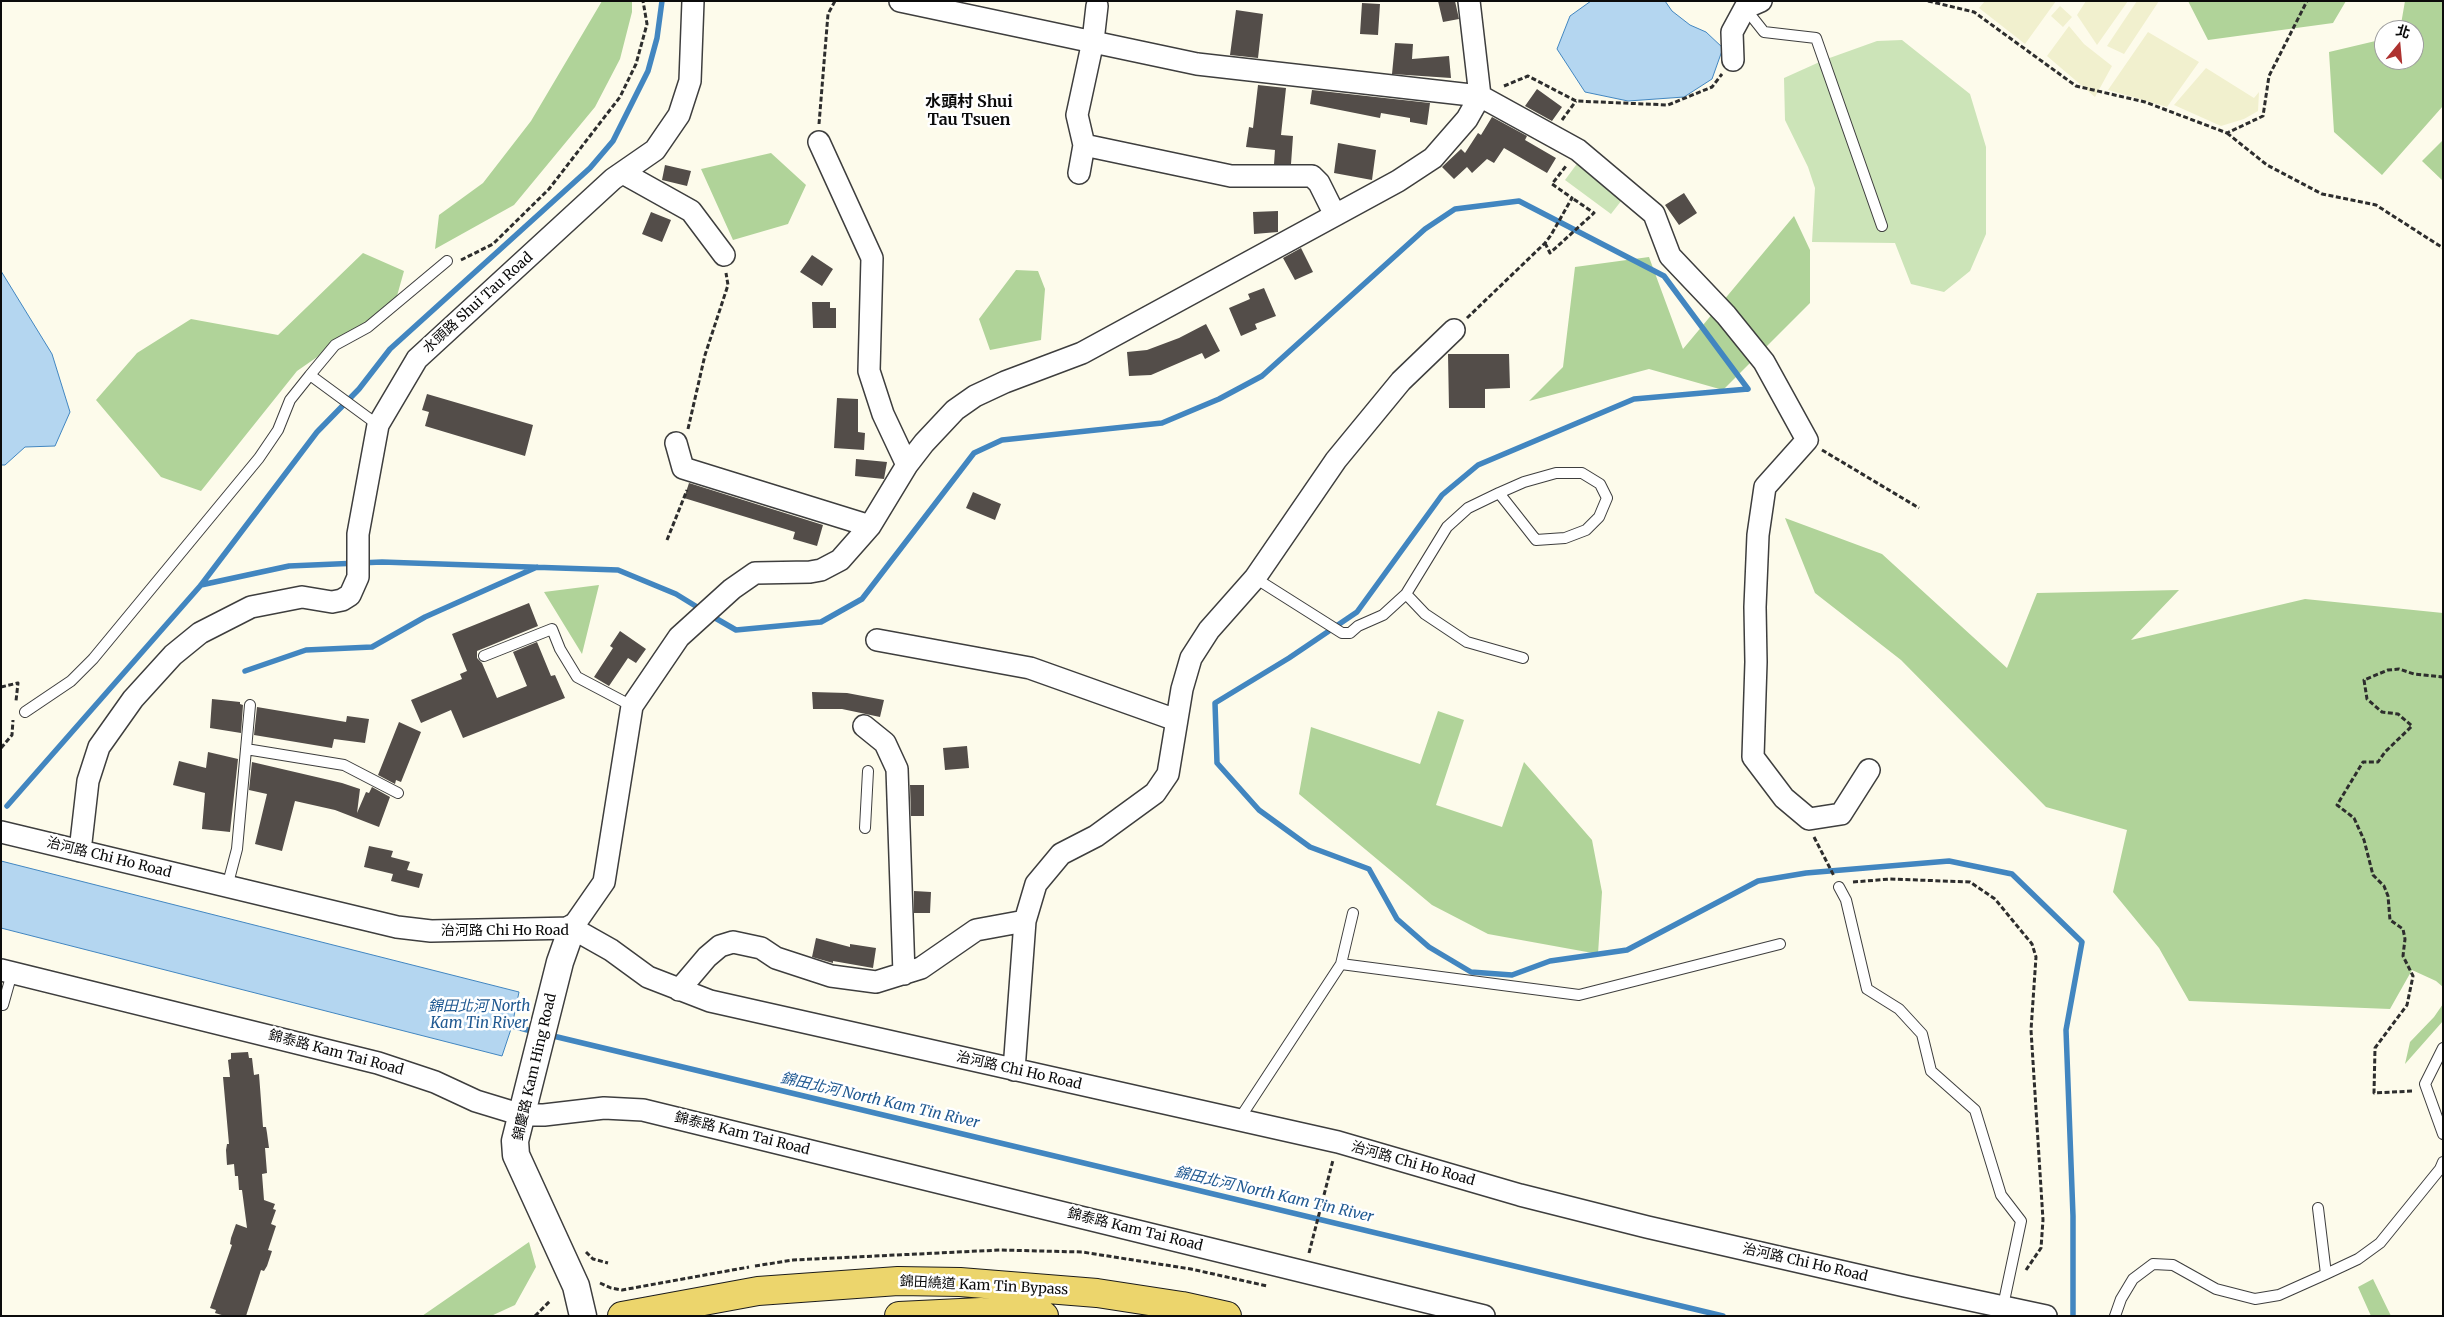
<!DOCTYPE html>
<meta charset="utf-8">
<style>
body{margin:0}
#map{position:relative;width:2444px;height:1317px;overflow:hidden;background:#fdfbeb;font-family:Merriweather,"Noto Sans TC",serif}
canvas{display:block}
.frame{position:absolute;inset:0;border:2px solid #0b0b0b;pointer-events:none}
.north{position:absolute;left:2374px;top:20px;width:50px;height:50px;box-sizing:border-box;background:#fff;border:1px solid #9d9d9d;border-radius:50%;rotate:17deg;font-size:14px;font-weight:700;line-height:20px;text-align:center;color:#0b0b0b}
.north::after{content:'';display:block;margin:auto;width:18px;height:22px;background:#ae3230;clip-path:polygon(50% 0,100% 100%,50% 72%,0 100%)}
</style>
<div id="map">
<canvas width="2444" height="1317"></canvas>
<div class="frame"></div>
<div class="north">北</div>
</div>
<script>
const ctx = document.querySelector('canvas').getContext('2d');
ctx.lineJoin = 'round';
function paint(path, color) {
  ctx.fillStyle = color;
  ctx.fill(path, 'evenodd');
}
function shape(rows) {
  const path = new Path2D();
  for (const r of rows) {
    path.moveTo(r[0], r[1]);
    for (let i = 2; i < r.length; i += 2) path.lineTo(r[i], r[i + 1]);
  }
  return path;
}
function strokePath(path, color, width, dash) {
  ctx.strokeStyle = color;
  ctx.lineWidth = width;
  ctx.lineCap = dash ? 'butt' : 'round';
  ctx.setLineDash(dash || []);
  ctx.stroke(path);
}
function write(font, color, halo, rows, align = 'center') {
  ctx.font = font + ' Merriweather,"Noto Sans TC",serif';
  ctx.lineWidth = 5;
  ctx.setLineDash([]);
  ctx.textBaseline = 'middle';
  ctx.strokeStyle = halo;
  ctx.fillStyle = color;
  for (const [text, x, y, turn = 0] of rows) {
    ctx.save();
    ctx.translate(x, y);
    ctx.rotate((+turn || 0) * Math.PI / 180);
    ctx.textAlign = isNaN(turn) ? turn : align;
    if (halo) ctx.strokeText(text, 0, 0);
    ctx.fillText(text, 0, 0);
    ctx.restore();
  }
}
const farmland = shape([
 [1985,1,2056,1,2025,44,1979,8],
 [2086,1,2128,1,2097,45,2077,15],
 [2137,1,2159,1,2124,54,2107,46],
 [2060,6,2072,17,2063,27,2051,16],
 [2069,26,2084,44,2112,66,2095,97,2047,56],
 [2148,32,2199,62,2167,107,2108,90],
 [2206,68,2254,98,2259,92,2258,111,2244,119,2221,126,2174,105]
]);
const green = shape([
 [1902,40,1970,94,1986,147,1986,234,1970,271,1944,292,1911,284,1895,243,1812,242,1815,188,1808,167,1785,120,1784,78,1824,60,1877,41],
 [1579,161,1625,196,1611,214,1565,180]
]);
const forest = shape([
 [602,1,632,1,632,12,620,59,595,107,514,205,435,249,439,215,483,183,531,121],
 [2188,1,2346,1,2333,23,2208,40],
 [2405,1,2443,1,2443,106,2382,175,2334,132,2329,52,2384,39,2384,60,2414,60,2414,30,2400,30],
 [2443,140,2443,181,2422,161],
 [771,153,806,185,788,224,733,240,701,169],
 [1794,216,1810,250,1810,303,1723,390,1649,369,1529,401,1563,367,1575,267,1649,257,1683,349],
 [363,253,404,271,395,303,297,371,201,491,161,477,96,400,137,353,191,319,278,335],
 [1016,270,1038,271,1045,289,1041,340,990,350,979,319],
 [1785,518,1882,554,2007,668,2037,593,2179,590,2131,640,2305,599,2443,613,2443,987,2436,981,2412,970,2390,1009,2189,1001,2159,948,2113,892,2127,830,2046,807,1901,660,1815,593],
 [599,585,582,654,544,592],
 [1438,711,1464,720,1436,805,1502,827,1524,762,1592,840,1602,892,1598,954,1488,934,1432,905,1299,794,1311,727,1420,764],
 [2443,1004,2443,1021,2405,1064,2410,1042,2434,1017],
 [529,1242,536,1267,515,1305,491,1316,422,1316],
 [2373,1279,2391,1316,2371,1316,2358,1287]
]);
const water = shape([
 [1591,1,1665,1,1672,11,1690,25,1706,32,1723,48,1712,79,1684,97,1628,101,1585,92,1557,49,1570,16,1591,1],
 [1,271,52,354,70,412,55,446,25,447,5,465,1,465,1,271],
 [1,861,519,992,512,1026,502,1056,1,928,1,861]
]);
const stream = shape([
 [1748,389,1634,399,1478,465,1442,495,1357,612,1289,658,1215,703,1217,763,1259,810,1310,847,1369,869,1397,919,1429,947,1471,972,1512,975,1550,961,1627,950,1758,881,1806,873,1949,861,2012,874,2082,942,2066,1030,2073,1216,2073,1316],
 [201,585,289,566,382,562,618,570,676,594,702,610],
 [710,615,736,630,821,622,862,599,974,453,1002,440,1162,423,1219,399,1262,376,1425,229,1455,209,1519,201,1664,276,1748,389],
 [245,671,306,650,372,647,425,617,537,567],
 [7,806,201,585,317,432,359,389,390,349,590,168,613,141,648,71,657,38,662,1],
 [505,1024,535,1032],
 [549,1035,1723,1316]
]);
const building = shape([
 [1438,1,1455,1,1459,19,1443,22],
 [1362,3,1380,4,1378,35,1360,34],
 [1236,10,1263,14,1258,58,1230,55],
 [1395,43,1413,44,1412,59,1449,56,1451,78,1392,74],
 [1258,85,1286,88,1281,135,1293,136,1291,164,1274,164,1275,150,1246,147,1249,127,1253,128],
 [1537,89,1562,107,1552,121,1525,106],
 [1312,90,1430,103,1427,125,1410,122,1410,118,1381,113,1380,118,1310,104],
 [1492,117,1527,136,1525,140,1556,158,1547,173,1504,148,1494,163,1487,159,1472,173,1467,167,1454,179,1442,167,1461,149,1465,153,1478,133,1481,135],
 [1338,143,1376,150,1372,180,1334,173],
 [665,165,691,171,687,186,662,180],
 [1684,193,1697,213,1679,225,1665,205],
 [1278,211,1278,232,1254,234,1253,212],
 [651,212,671,220,662,242,642,234],
 [1301,248,1313,272,1295,280,1283,258],
 [812,255,833,269,822,286,800,272],
 [1264,288,1276,316,1255,324,1257,329,1241,336,1229,308,1250,299,1248,294],
 [812,302,830,302,830,308,836,308,836,328,813,328],
 [1206,324,1220,351,1205,359,1202,353,1151,375,1129,376,1127,352,1147,350,1179,338],
 [1448,354,1509,354,1510,388,1485,389,1485,408,1449,408],
 [427,394,533,425,525,456,425,426,429,412,422,410],
 [837,398,858,399,858,432,865,433,864,450,834,448],
 [856,459,887,462,884,479,855,476],
 [689,483,823,525,817,546,793,539,795,532,684,498],
 [973,492,1001,504,995,520,966,508],
 [529,603,538,626,477,651,477,658,482,663,497,698,527,686,513,652,537,642,551,676,555,675,565,698,463,738,451,710,421,723,411,700,462,679,460,674,467,671,452,634],
 [620,631,646,649,636,663,628,658,609,686,594,677,613,648,610,646],
 [812,692,847,693,884,700,880,717,842,709,813,709],
 [212,699,240,702,240,704,243,705,241,733,210,728],
 [257,707,346,722,347,716,369,719,365,743,334,739,332,748,254,735],
 [399,722,421,732,401,782,396,780,395,784,378,775],
 [967,746,969,768,945,770,943,748],
 [208,752,238,759,230,832,202,829,205,793,173,785,179,761,206,768],
 [252,762,342,783,360,789,357,813,366,792,369,793,372,787,390,797,379,827,335,810,295,801,282,851,255,844,267,794,249,790],
 [910,785,924,785,924,816,911,816],
 [369,846,393,851,391,857,410,862,407,870,423,874,419,888,391,881,393,874,364,867],
 [914,891,931,892,930,913,914,913],
 [816,938,850,947,850,944,876,948,873,968,833,961,833,963,812,957],
 [248,1052,249,1058,252,1058,254,1075,259,1074,263,1127,266,1127,267,1133,269,1148,265,1148,267,1173,262,1174,264,1200,275,1204,273,1209,276,1210,271,1224,276,1226,268,1250,272,1251,267,1266,264,1271,261,1270,246,1316,225,1316,215,1313,216,1310,210,1308,232,1245,230,1244,231,1238,236,1224,247,1228,242,1190,239,1190,238,1176,235,1176,234,1164,227,1165,226,1150,227,1144,229,1144,223,1077,230,1077,228,1060,231,1059,231,1053]
]);
const path = shape([
 [1928,1,1974,12,2076,86,2145,102,2227,133,2263,116,2269,76,2307,1],
 [1504,86,1528,76,1576,101,1668,105,1712,87,1722,74],
 [1562,120,1576,101],
 [819,124,828,14,835,1],
 [2227,133,2267,165,2322,194,2376,205,2443,248],
 [1545,243,1550,253,1594,213,1572,198],
 [461,260,493,244,549,189,620,97,636,64,647,24,643,1],
 [1467,318,1545,243,1551,235,1572,198,1552,184,1566,166],
 [688,429,705,355,728,285,726,273],
 [1822,450,1919,508],
 [667,540,687,490],
 [1,687,18,683,16,701],
 [1,748,12,735,13,720],
 [1814,837,1834,876],
 [1853,882,1890,879,1970,882,1995,899,2032,944,2036,957,2031,1030,2043,1220,2041,1248,2026,1270],
 [2412,1091,2374,1093,2375,1048,2407,1005,2413,976,2403,956,2405,939,2403,929,2390,920,2388,896,2384,886,2373,875,2364,840,2354,818,2337,805,2363,762,2378,762,2385,752,2412,726,2398,714,2382,712,2367,699,2364,680,2388,670,2399,669,2414,674,2443,677],
 [586,1252,593,1259,608,1263],
 [1309,1253,1333,1160],
 [755,1266,793,1260,1000,1250,1082,1252,1191,1269,1267,1286],
 [600,1283,611,1288,622,1290,749,1267],
 [535,1316,550,1301]
]);
const service = shape([
 [1745,8,1764,32,1816,38,1882,226],
 [378,425,310,375,335,345,368,327,447,261],
 [1255,578,1342,633,1350,633,1358,626,1383,615,1406,594,1447,527,1468,508,1499,493,1524,482,1556,473,1582,473,1600,484,1607,498,1599,517,1586,530,1565,538,1536,540,1499,493],
 [1406,594,1425,614,1467,642,1523,658],
 [484,656,552,629,560,649,577,677,632,706],
 [25,712,71,681,93,659,259,458,278,430,290,400,310,375],
 [246,749,344,765,398,793],
 [865,828,868,771],
 [227,887,237,849,250,705],
 [1839,887,1846,900,1867,989,1899,1009,1922,1034,1931,1071,1975,1110,2001,1195,2021,1221,2003,1306],
 [1341,964,1579,995,1780,944],
 [3,1005,12,973],
 [2443,1048,2425,1084,2443,1134],
 [1238,1121,1341,964,1353,913],
 [2318,1208,2326,1274],
 [2115,1316,2121,1299,2133,1279,2153,1264,2173,1265,2216,1289,2255,1299,2279,1295,2326,1274,2358,1259,2380,1243,2440,1169,2443,1162]
]);
const minor = shape([
 [900,1,1197,64,1480,96,1578,150,1654,214,1670,256,1726,315,1764,362,1807,440,1765,487,1758,535,1755,607,1756,662,1753,757,1784,798,1809,819,1841,814,1869,770],
 [1733,60,1732,32,1745,8,1761,1],
 [819,142,872,258,869,371,883,414,907,465],
 [1084,145,1231,176,1312,176,1319,183,1335,215],
 [623,173,691,211,724,255],
 [1079,173,1084,145,1077,115,1093,41,1097,6],
 [676,443,683,468,870,526],
 [877,640,1030,668,1176,720],
 [864,726,885,743,897,769,904,974],
 [1,832,397,927,431,931,572,928,611,950,648,977,710,1001,1338,1142,1520,1195,1647,1227,1905,1286,2046,1316],
 [80,851,88,781,99,747,133,699,173,655,200,633,251,607,302,597,332,602,342,600,350,595,358,577,358,534,378,425,417,359,613,179,655,150,679,115,690,81,693,1],
 [572,928,604,882,632,706,679,637,732,589,755,573,810,572,821,570,840,560,870,526,907,465,924,443,955,410,975,396,1005,382,1082,353,1398,181,1433,158,1467,119,1480,96,1469,1],
 [1,970,378,1063,435,1082,476,1101,522,1115,544,1115,604,1108,643,1110,1484,1316],
 [679,990,707,957,720,946,733,942,761,948,776,958,831,976,876,982,921,968,976,930,1025,921],
 [1014,1070,1025,921,1036,884,1061,854,1096,836,1155,793,1168,774,1182,689,1191,658,1209,630,1255,578,1336,460,1401,381,1454,330]
]);
const tertiary = shape([
 [572,928,560,962,515,1141,516,1155,576,1286,583,1316]
]);
const primary = shape([
 [622,1316,758,1291,898,1281,960,1282,1097,1293,1182,1306,1227,1316],
 [899,1316,981,1312,1044,1316]
]);
const streetNames = [
 ["水頭路 Shui Tau Road",478,303,-42],
 ["治河路 Chi Ho Road",109,858,14],
 ["治河路 Chi Ho Road",505,931],
 ["錦泰路 Kam Tai Road",336,1053,15],
 ["錦慶路 Kam Hing Road",535,1067,-77],
 ["治河路 Chi Ho Road",1019,1071,13],
 ["錦泰路 Kam Tai Road",742,1134,14],
 ["治河路 Chi Ho Road",1413,1164,16],
 ["錦泰路 Kam Tai Road",1135,1230,14],
 ["治河路 Chi Ho Road",1805,1263,13],
 ["錦田繞道 Kam Tin Bypass",984,1286,3]
];
const waterNames = [
 ["錦田北河 North",479,1007],
 ["Kam Tin River",479,1024],
 ["錦田北河 North Kam Tin River",880,1101,13],
 ["錦田北河 North Kam Tin River",1274,1195,13]
];
const quarterNames = [
 ["水頭村 Shui",969,102],
 ["Tau Tsuen",969,120]
];
paint(farmland, '#f1f0ce');
paint(green, '#cce4b8');
paint(forest, '#b0d399');
paint(water, '#b4d6f0');
strokePath(water, '#4286c0', 1);
strokePath(stream, '#4286c0', 5.5);
paint(building, '#534d49');
strokePath(service, '#3e3e3e', 12);
strokePath(minor, '#3e3e3e', 24);
strokePath(tertiary, '#3e3e3e', 29);
strokePath(primary, '#1c1c1c', 30);
strokePath(path, '#2d2d2d', 3, [5, 2.5]);
strokePath(service, '#fff', 10);
strokePath(minor, '#fff', 21);
strokePath(tertiary, '#fff', 26);
strokePath(primary, '#ecd56c', 28);
write('14px', '#0b0b0b', '#fff', streetNames);
write('italic 15px', '#205991', '#fff', waterNames);
write('bold 16px', '#0b0b0b', '#fff', quarterNames);
</script>
